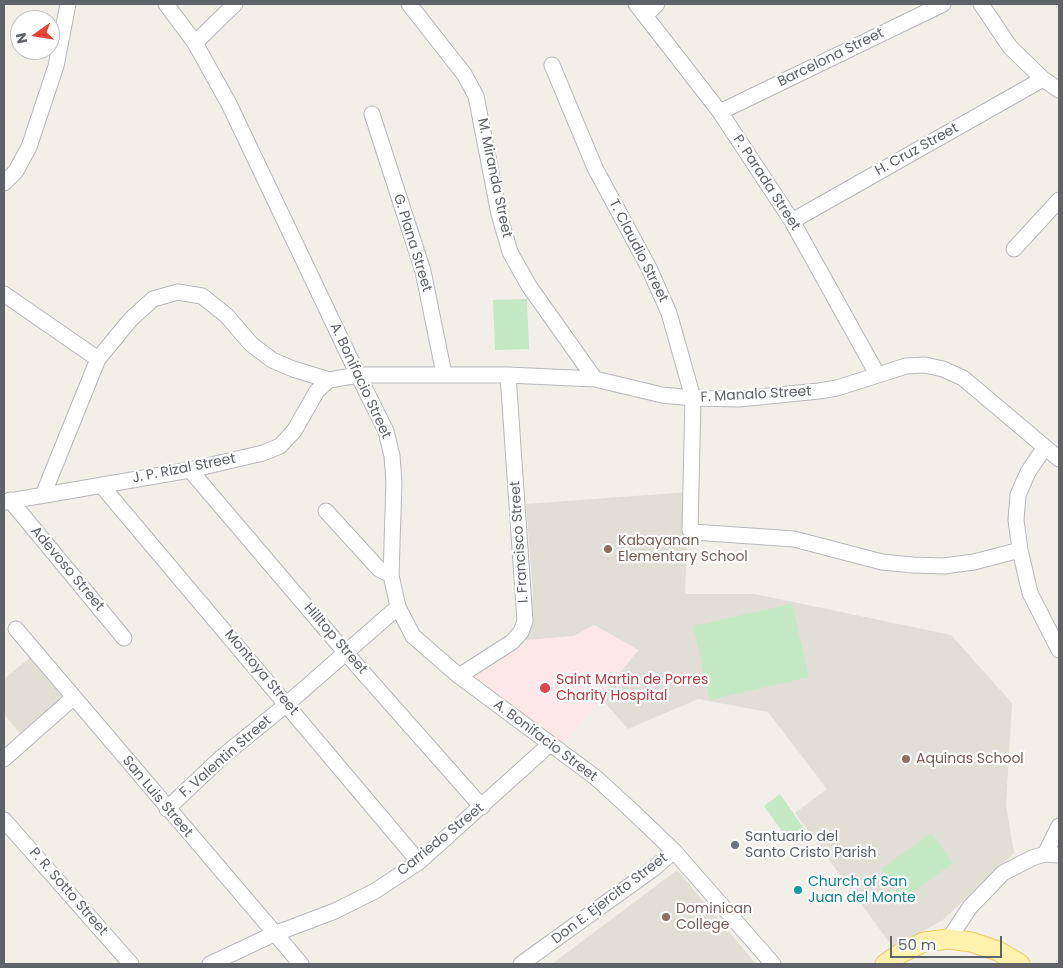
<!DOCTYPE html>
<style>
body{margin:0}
#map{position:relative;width:1063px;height:968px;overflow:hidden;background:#f1efe8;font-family:Poppins,sans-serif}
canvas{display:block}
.frame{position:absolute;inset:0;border:5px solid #5f6368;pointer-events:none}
.north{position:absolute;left:10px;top:10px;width:50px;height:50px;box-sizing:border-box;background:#fff;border:1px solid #bfc1c3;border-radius:50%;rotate:257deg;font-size:14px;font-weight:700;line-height:20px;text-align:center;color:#5f6368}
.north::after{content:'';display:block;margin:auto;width:18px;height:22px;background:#ea4335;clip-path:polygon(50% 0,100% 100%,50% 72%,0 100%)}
.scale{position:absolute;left:890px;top:936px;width:112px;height:22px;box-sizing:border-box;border:2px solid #5f6368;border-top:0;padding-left:6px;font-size:15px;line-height:18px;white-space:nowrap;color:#5f6368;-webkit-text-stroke:4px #fff;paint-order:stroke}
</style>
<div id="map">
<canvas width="1063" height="968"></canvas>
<div class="frame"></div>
<div class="north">N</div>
<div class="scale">50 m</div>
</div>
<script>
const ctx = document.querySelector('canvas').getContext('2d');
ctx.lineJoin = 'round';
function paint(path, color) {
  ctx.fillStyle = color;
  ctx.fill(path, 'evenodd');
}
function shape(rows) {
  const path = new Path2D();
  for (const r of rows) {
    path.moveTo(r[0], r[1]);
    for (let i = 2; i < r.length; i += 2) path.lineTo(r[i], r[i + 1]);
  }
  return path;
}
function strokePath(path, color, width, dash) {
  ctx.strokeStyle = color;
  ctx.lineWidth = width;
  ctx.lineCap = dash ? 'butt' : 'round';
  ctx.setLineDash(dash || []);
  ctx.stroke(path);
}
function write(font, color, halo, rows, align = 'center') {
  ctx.font = font + ' Poppins,sans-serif';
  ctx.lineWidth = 4.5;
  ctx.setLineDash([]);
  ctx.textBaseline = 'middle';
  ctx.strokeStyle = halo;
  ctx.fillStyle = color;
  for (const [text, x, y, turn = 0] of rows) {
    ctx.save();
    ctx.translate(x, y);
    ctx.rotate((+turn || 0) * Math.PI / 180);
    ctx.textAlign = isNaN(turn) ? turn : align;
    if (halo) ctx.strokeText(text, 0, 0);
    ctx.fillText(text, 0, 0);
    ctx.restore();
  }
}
const education = shape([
 [689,492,685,594,755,594,951,635,1012,703,1006,805,1014,853,944,919,894,949,795,813,827,789,768,712,698,699,628,729,600,697,638,650,594,625,574,636,518,641,530,621,533,595,526,504],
 [33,655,68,697,22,736,4,714,4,679],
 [677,870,756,964,552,964]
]);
const medical = shape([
 [594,625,638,650,564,745,471,679,518,641,574,636]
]);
const green = shape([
 [527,299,529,349,495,350,493,300],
 [792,604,809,677,710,700,693,626],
 [780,794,805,830,789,841,764,806],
 [931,833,953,863,903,899,881,869]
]);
const minor = shape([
 [166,4,195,43,229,104,358,375,386,431,392,456,394,482,391,575,398,607,413,636,459,676,595,777,629,808,674,851,773,964],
 [409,4,464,74,476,96,499,214,510,252,529,286,595,379],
 [636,4,720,112,792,221,877,374],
 [981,4,1010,47,1043,79,1059,90],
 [646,15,657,4],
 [195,43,235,4],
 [552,65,595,168,649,268,669,313,693,398,690,530,693,532,794,539,882,562,913,565,944,566,974,562,1020,550],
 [720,112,943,4],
 [372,114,423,271,444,374],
 [4,183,16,171,29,147,56,66,68,4],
 [792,221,1043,79],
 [1014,249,1059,200],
 [4,294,98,359],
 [1045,447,1028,472,1018,495,1016,520,1020,550,1030,593,1059,650],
 [190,470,345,652,482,807],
 [101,485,419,862],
 [43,495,98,359,131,319,153,299,178,292,202,296,226,315,251,344,272,360,293,369,329,380,358,375,508,375,595,379,662,395,693,398,739,399,819,391,837,388,906,366,925,365,943,369,963,378,1059,459],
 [10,500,124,638],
 [4,502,190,470,263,453,280,446,294,431,317,391,329,380],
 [326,511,379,569,391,575],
 [16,629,301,964],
 [459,676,512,642,521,632,525,621,508,375],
 [4,759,73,698],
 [167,809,223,756,287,704,398,607],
 [4,820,131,964],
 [1045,854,1059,826],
 [949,939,970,907,1003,873,1032,858,1045,854,1059,855],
 [210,964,274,934,335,911,375,891,419,862,550,744],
 [521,964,653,869,674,851]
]);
const major = shape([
 [885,964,901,953,924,942,949,939,971,942,998,951,1020,964]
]);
const markers = [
 [608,549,5,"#8d6e63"],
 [545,688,6,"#e0444e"],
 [906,759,5,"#8d6e63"],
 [735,845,5,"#6b7280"],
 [798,890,5,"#0f9aa8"],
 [666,917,5,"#8d6e63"]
];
const streetNames = [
 ["Barcelona Street",831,58,-26],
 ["H. Cruz Street",917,150,-29],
 ["M. Miranda Street",494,178,78],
 ["P. Parada Street",766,183,57],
 ["G. Plana Street",412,243,73],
 ["T. Claudio Street",638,251,63],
 ["A. Bonifacio Street",360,381,65],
 ["F. Manalo Street",756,395,-3],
 ["J. P. Rizal Street",184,469,-11],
 ["I. Francisco Street",520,542,-94],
 ["Adevoso Street",67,569,50],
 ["Hilltop Street",335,639,49],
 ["Montoya Street",261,673,50],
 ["A. Bonifacio Street",545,741,37],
 ["F. Valentin Street",226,757,-41],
 ["San Luis Street",157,797,50],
 ["Carriedo Street",441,840,-39],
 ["P. R. Sotto Street",68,892,49],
 ["Don E. Ejercito Street",610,899,-37]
];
const educationNames = [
 ["Kabayanan",618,541],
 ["Elementary School",618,557],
 ["Aquinas School",916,759],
 ["Dominican",676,909],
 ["College",676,925]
];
const healthNames = [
 ["Saint Martin de Porres",556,680],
 ["Charity Hospital",556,696]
];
const worshipNames = [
 ["Santuario del",745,837],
 ["Santo Cristo Parish",745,853]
];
const cultureNames = [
 ["Church of San",808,882],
 ["Juan del Monte",808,898]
];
paint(education, '#e1ded6');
paint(medical, '#fce8e6');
paint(green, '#c5e8c5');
strokePath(minor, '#b5b8bc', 17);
strokePath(major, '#f2c960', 21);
strokePath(minor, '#fff', 15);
strokePath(major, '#fff2af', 19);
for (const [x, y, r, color] of markers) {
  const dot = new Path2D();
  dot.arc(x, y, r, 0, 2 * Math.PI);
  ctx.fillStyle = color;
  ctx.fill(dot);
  strokePath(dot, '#fff', 2);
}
write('14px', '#5f6368', '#fff', streetNames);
write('14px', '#785e54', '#fff', educationNames, 'left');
write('14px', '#be3a42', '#fff', healthNames, 'left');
write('14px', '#5b616d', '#fff', worshipNames, 'left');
write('14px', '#0d838f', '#fff', cultureNames, 'left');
</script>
